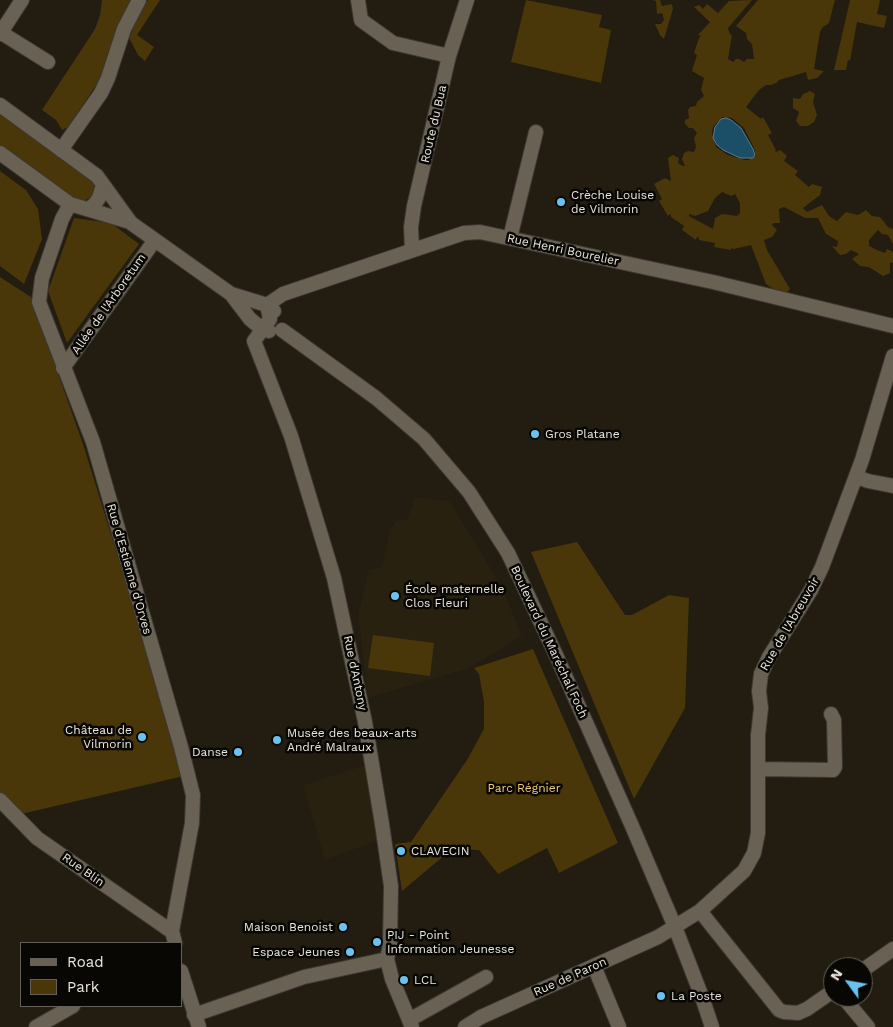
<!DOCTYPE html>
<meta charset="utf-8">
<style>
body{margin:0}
#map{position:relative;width:893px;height:1027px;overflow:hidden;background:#221c11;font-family:"Work Sans",sans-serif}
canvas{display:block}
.legend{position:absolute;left:20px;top:942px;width:162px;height:65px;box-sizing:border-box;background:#090704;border:1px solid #63605b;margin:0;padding:6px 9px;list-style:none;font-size:15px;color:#eae6de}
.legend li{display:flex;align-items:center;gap:10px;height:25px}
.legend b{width:25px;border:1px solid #63605b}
.north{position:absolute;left:823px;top:957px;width:50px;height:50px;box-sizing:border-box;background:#090704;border:1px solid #63605b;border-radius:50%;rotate:302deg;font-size:14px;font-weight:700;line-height:20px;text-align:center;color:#eae6de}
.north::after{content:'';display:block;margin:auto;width:18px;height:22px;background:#69c3f1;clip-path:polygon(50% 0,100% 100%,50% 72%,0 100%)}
</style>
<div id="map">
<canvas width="893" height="1027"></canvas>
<ul class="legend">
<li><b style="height:6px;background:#686154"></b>Road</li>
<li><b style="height:14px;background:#49370a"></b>Park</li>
</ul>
<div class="north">N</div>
</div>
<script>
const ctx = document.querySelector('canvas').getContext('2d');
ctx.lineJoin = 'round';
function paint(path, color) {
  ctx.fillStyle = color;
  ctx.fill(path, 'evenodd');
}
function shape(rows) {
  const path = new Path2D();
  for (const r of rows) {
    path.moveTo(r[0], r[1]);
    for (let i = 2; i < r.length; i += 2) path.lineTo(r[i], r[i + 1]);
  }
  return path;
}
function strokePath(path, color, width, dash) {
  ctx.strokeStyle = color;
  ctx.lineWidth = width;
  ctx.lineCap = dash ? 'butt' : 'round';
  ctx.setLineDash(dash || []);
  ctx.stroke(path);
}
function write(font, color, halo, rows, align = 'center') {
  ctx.font = font + ' "Work Sans",sans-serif';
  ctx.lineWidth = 5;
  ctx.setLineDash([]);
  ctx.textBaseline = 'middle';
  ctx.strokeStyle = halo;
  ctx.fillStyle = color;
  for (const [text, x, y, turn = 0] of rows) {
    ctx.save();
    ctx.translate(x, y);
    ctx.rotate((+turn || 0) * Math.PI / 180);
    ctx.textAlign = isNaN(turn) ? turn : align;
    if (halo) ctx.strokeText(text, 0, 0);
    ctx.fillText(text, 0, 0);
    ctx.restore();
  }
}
const built = shape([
 [415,497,450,501,502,587,522,636,469,668,368,698,358,615,369,570,382,567,390,530,396,521,408,519],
 [366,765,379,840,325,860,303,785]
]);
const green = shape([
 [102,0,132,0,121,20,102,76,68,127,62,130,56,120,42,110,95,29,100,15],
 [148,0,160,0,137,35,154,47,145,61,138,55,129,38,141,10],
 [526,0,602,15,599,27,611,30,601,83,511,62],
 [652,0,660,0,662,6,672,4,673,9,664,39,660,35,655,24,661,24,664,20,662,13,657,14,656,1],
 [752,0,728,28,730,34,732,35,728,59,733,62,736,59,739,59,744,62,747,59,754,59,752,44,747,39,746,33,736,26,758,0,835,0,829,23,823,27,820,32,814,69,824,71,817,78,808,80,806,72,779,80,776,83,771,85,766,85,759,90,746,107,761,119,763,117,772,133,768,135,776,150,775,151,776,152,780,150,787,156,784,161,798,171,795,175,809,187,812,184,822,187,820,195,803,208,807,212,822,205,829,216,837,221,846,212,858,215,866,210,872,216,880,217,888,227,893,229,893,244,888,235,882,234,878,230,869,240,869,246,877,250,885,253,887,249,893,252,893,263,890,262,890,273,883,276,869,267,860,266,852,259,859,254,851,250,846,254,840,255,832,246,837,247,838,241,826,234,818,218,805,218,784,207,779,209,780,223,773,223,772,225,777,230,772,237,764,240,767,250,790,289,786,294,779,293,766,284,751,245,734,249,731,248,731,250,714,247,715,243,699,240,699,238,697,237,696,240,682,230,684,226,671,217,671,215,670,214,668,216,659,201,662,199,654,184,665,178,671,181,668,158,673,155,679,158,678,163,683,166,685,166,682,159,684,153,688,151,694,152,696,147,694,138,697,133,693,128,689,128,685,124,685,120,689,118,688,110,690,107,696,106,697,102,704,96,701,90,704,78,692,71,697,55,694,53,699,38,701,36,698,35,710,22,694,7,699,5,703,9,707,4,718,13,729,1],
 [722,117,732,118,744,128,754,148,756,156,750,157,749,160,745,160,728,155,716,147,712,134,713,127],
 [722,192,731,196,735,194,740,203,740,213,737,216,722,214,715,218,713,229,689,216,689,214,695,216,708,211,715,198],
 [850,0,880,0,877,14,887,16,884,28,857,22,850,61,848,60,846,70,834,70],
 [810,91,815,94,813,102,817,115,814,122,808,126,800,126,796,121,799,112,793,108,793,98,800,99,803,94],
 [0,111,92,176,96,189,91,197,82,202,73,199,0,149],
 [0,171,26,190,38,209,42,239,24,284,0,266],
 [74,218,111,223,139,244,67,343,48,291],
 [0,277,31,297,83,444,158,686,184,776,21,814,0,792],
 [577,542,625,615,632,615,669,595,689,598,685,708,634,799,531,552],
 [373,635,434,643,430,676,368,668],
 [533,649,618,843,559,873,547,848,498,874,479,850,452,849,402,891,395,844,411,842,467,760,484,729,484,702,479,674,474,668]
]);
const water = shape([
 [726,118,731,120,741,128,753,149,755,155,753,158,740,158,723,150,717,145,713,138,715,127,721,119,726,118]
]);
const minor = shape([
 [358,0,361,20,393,43,449,56],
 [0,32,48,62],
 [0,34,22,0],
 [0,105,97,176,131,223,231,294,267,305,274,311],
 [61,150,101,93,108,78,124,29,139,0],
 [0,153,70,204,130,222],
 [70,204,62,219,42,278,39,302,93,442,181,747,193,795,192,823,172,931,175,943],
 [88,209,94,205,99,198,103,185],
 [510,238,536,132],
 [412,250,411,227,414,206,449,56,467,0],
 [231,294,250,319,262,329,269,331],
 [267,305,270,319,254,341,291,436,334,578,365,722,382,824,391,886,390,945,387,959,392,979,412,1027],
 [267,305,283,294,464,233,480,232,713,282,893,326],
 [282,330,376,398,424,439,469,492,508,553,556,655,632,826,675,927,702,997,712,1027],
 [63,368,155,240],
 [857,477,868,481,893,486],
 [758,769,833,770,835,767,834,720,831,714],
 [0,800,37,838,168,929,172,931],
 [700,911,779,1010,784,1012,798,1013,807,1009,833,991],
 [594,966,619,1027],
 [863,970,893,949],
 [181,971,199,1027],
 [843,997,868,1027],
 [194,1015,304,977,387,959],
 [409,1020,486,977],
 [36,1027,73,1006],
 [465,1027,481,1017,658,937,700,911,744,871,754,853,758,833,758,735,761,708,759,691,761,674,769,657,811,590,822,567,862,460,893,356]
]);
const markers = [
 [561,202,5,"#69c3f1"],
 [535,434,5,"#69c3f1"],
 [395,596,5,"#69c3f1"],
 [142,737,5,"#69c3f1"],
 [277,740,5,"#69c3f1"],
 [238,752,5,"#69c3f1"],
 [401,851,5,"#69c3f1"],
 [343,927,5,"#69c3f1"],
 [377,942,5,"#69c3f1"],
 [350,952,5,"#69c3f1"],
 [404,980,5,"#69c3f1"],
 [661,996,5,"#69c3f1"]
];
const streetNames = [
 ["Route du Bua",434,124,-77],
 ["Rue Henri Bourelier",563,250,12],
 ["Allée de l'Arboretum",109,304,-55],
 ["Rue d'Estienne d'Orves",129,569,74],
 ["Rue de l'Abreuvoir",790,624,-60],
 ["Boulevard du Maréchal Foch",549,642,65],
 ["Rue d'Antony",355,673,78],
 ["Rue Blin",83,870,35],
 ["Rue de Paron",570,977,-24]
];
const poiNames = [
 ["Crèche Louise",571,195],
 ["de Vilmorin",571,209],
 ["Gros Platane",545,434],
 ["École maternelle",405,589],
 ["Clos Fleuri",405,603],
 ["Château de",132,730,"right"],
 ["Vilmorin",132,744,"right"],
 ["Musée des beaux-arts",287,733],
 ["André Malraux",287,747],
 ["Danse",228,752,"right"],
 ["CLAVECIN",411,851],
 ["Maison Benoist",333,927,"right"],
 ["PIJ - Point",387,935],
 ["Information Jeunesse",387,949],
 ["Espace Jeunes",340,952,"right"],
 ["LCL",414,980],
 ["La Poste",671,996]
];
const parkNames = [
 ["Parc Régnier",524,788]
];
paint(built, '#29210f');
paint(green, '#49370a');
paint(water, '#1b4f67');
strokePath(water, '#597c8b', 1);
strokePath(minor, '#3c3832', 16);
strokePath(minor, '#686154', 14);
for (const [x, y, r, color] of markers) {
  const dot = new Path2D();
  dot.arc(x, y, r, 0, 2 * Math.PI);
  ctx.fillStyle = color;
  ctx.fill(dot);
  strokePath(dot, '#090704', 2);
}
write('12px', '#eae6de', '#090704', streetNames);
write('12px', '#eae6de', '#090704', poiNames, 'left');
write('12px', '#f2cc75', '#090704', parkNames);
</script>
